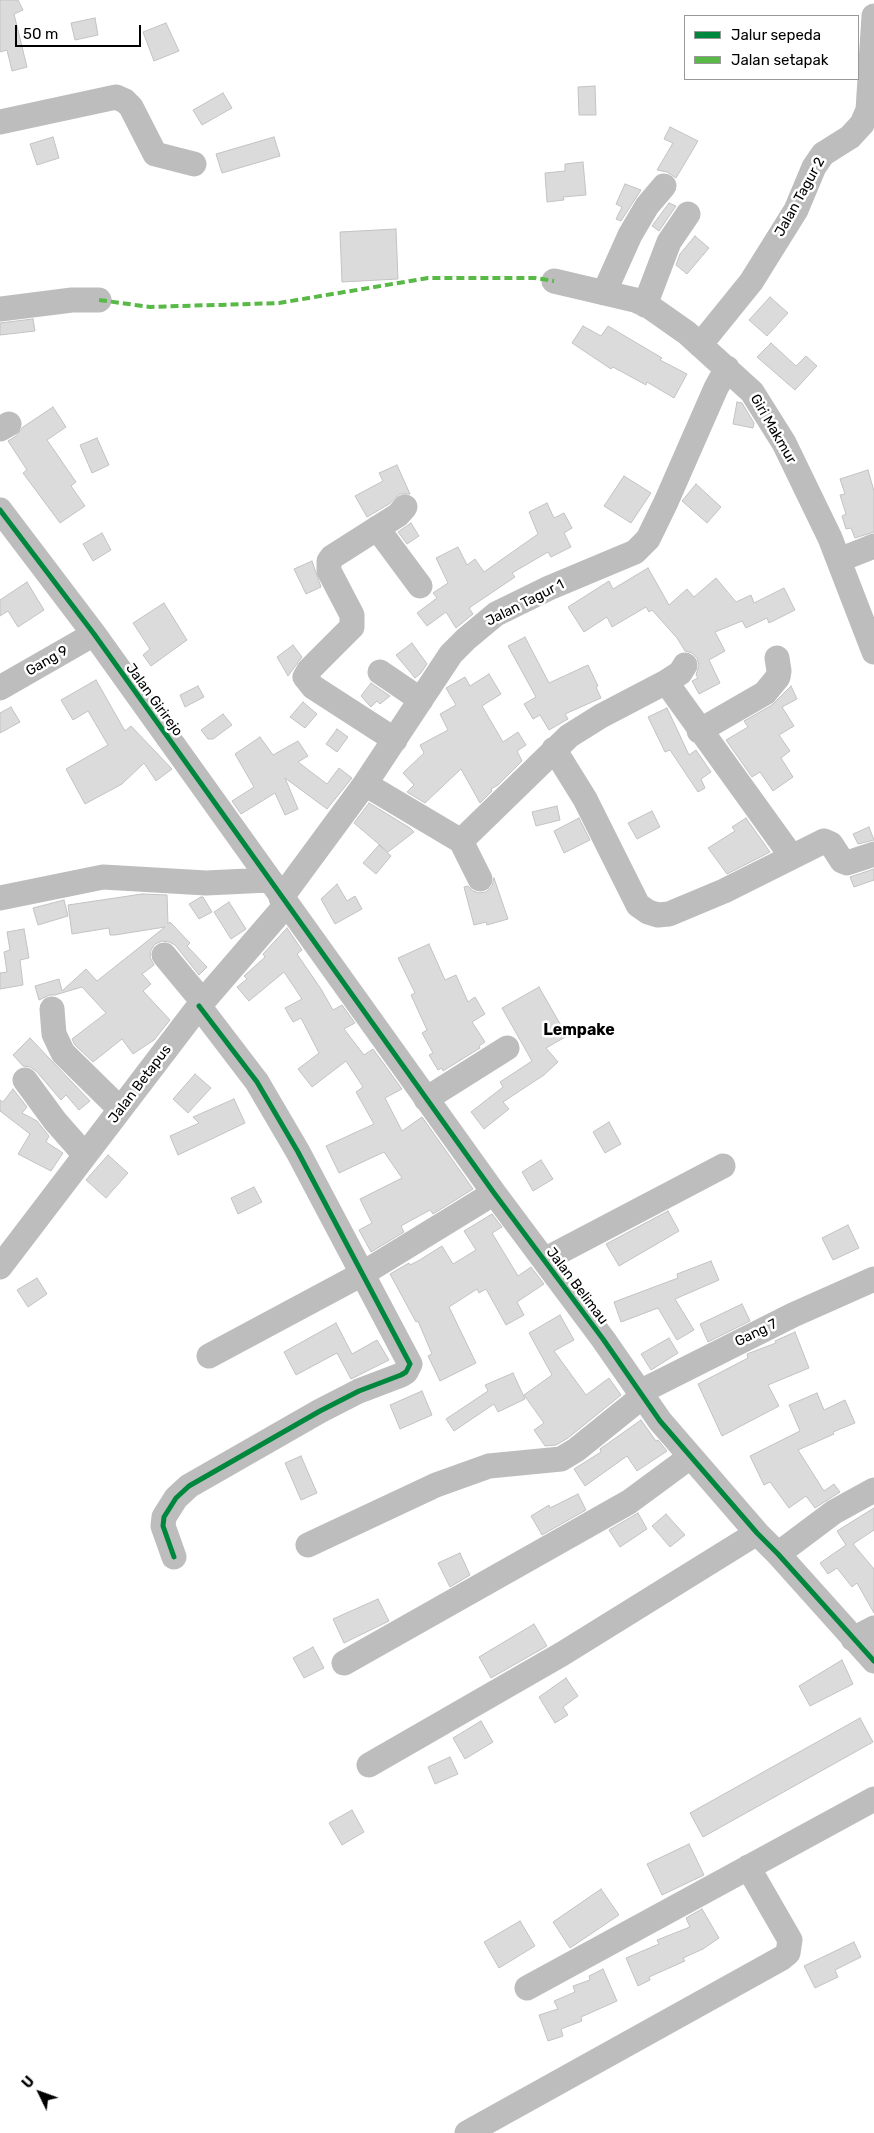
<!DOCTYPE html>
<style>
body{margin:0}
#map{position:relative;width:874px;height:2133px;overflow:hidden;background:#fff;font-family:Rubik,sans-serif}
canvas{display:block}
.legend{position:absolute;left:684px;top:15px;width:175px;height:65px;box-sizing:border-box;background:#fff;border:1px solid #999;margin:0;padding:6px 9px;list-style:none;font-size:15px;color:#000}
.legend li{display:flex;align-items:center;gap:10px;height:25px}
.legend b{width:25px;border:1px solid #999}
.north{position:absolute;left:15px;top:2068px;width:50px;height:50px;-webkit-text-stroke:4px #fff;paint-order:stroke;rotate:312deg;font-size:14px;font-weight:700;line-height:20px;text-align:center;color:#000}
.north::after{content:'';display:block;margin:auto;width:18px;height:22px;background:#000;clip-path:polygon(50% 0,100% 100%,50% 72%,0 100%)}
.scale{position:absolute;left:15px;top:25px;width:126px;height:22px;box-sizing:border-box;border:2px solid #000;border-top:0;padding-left:6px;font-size:15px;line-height:18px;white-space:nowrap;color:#000;-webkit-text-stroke:4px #fff;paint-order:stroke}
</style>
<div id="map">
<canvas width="874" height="2133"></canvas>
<ul class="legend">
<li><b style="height:6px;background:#00873e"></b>Jalur sepeda</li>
<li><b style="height:6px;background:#58b947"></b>Jalan setapak</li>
</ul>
<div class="north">U</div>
<div class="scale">50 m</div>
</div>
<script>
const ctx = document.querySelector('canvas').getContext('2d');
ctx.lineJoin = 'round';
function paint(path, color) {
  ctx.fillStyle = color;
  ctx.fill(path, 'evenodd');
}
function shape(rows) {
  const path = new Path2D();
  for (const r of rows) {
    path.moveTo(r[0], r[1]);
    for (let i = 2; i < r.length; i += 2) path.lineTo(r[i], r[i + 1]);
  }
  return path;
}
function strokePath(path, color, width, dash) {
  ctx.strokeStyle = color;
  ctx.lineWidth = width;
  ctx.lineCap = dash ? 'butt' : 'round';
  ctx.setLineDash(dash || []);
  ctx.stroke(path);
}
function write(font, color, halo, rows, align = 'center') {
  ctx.font = font + ' Rubik,sans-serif';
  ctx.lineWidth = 5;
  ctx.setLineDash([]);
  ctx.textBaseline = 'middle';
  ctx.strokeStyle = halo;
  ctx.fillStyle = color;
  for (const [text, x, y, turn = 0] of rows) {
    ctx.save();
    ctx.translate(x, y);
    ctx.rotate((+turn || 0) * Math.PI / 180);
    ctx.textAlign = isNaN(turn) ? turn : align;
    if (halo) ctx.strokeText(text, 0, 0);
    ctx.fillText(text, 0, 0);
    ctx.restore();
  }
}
const building = shape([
 [0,0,18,0,23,10,14,14,27,67,12,71,7,50,0,52,0,0],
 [95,18,98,35,75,40,71,23,95,18],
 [166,23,179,51,154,61,143,32,166,23],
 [595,86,596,115,579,115,578,87,595,86],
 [223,93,232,108,202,125,193,110,223,93],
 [670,127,698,141,676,178,667,172,657,170,673,143,664,139,670,127],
 [53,137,59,158,37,165,30,144,53,137],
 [274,137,280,156,222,173,216,154,274,137],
 [583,162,586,195,563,197,564,200,547,202,545,173,565,171,565,164,583,162],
 [625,184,641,190,621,221,616,219,622,207,616,204,625,184],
 [669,203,676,206,659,231,652,226,669,203],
 [396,229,398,279,342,282,340,232,396,229],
 [695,236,709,248,687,274,676,265,680,254,695,236],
 [770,297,788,313,767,336,749,320,770,297],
 [33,319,35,331,0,335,0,323,33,319],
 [583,326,601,336,608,326,662,358,660,360,687,374,674,398,647,382,646,385,613,367,611,369,572,343,583,326],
 [771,343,796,366,806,356,817,366,795,390,757,357,771,343],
 [737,402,742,403,754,423,753,428,733,424,737,402],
 [53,407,66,427,47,440,76,482,71,486,85,506,60,523,23,473,27,470,8,441,16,436,23,427,53,407],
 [97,438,109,465,92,473,80,445,97,438],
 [397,465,410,494,400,494,389,504,367,517,355,496,383,481,379,473,397,465],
 [868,470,874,491,874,532,855,538,851,528,846,529,842,516,846,514,840,495,845,494,840,479,868,470],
 [624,476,651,493,631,523,604,506,624,476],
 [696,484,721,507,707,523,682,501,696,484],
 [547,503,554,518,564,513,572,528,564,533,571,547,551,557,548,552,512,573,515,577,469,608,473,614,456,628,446,612,427,626,417,613,437,598,433,593,448,583,436,558,458,547,467,565,475,559,484,572,538,534,529,512,547,503],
 [411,523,419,536,407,544,398,532,411,523],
 [102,533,111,550,93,561,83,544,102,533],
 [312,561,321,587,306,594,294,569,312,561],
 [648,568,669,605,687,589,694,597,716,578,736,602,751,595,754,603,784,588,795,610,769,623,767,618,746,628,742,621,715,632,725,651,709,660,720,683,699,694,692,681,698,678,696,675,699,665,697,658,692,653,685,651,677,638,652,610,649,612,646,607,612,627,607,617,584,632,568,607,609,581,613,589,648,568],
 [27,582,44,610,18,627,8,611,0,616,0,600,27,582],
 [164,603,187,640,151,666,143,655,150,649,133,623,164,603],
 [525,637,549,683,588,665,598,686,596,687,601,698,565,714,568,719,549,730,540,715,533,719,524,704,536,697,508,646,525,637],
 [412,643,427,664,420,674,415,678,396,655,412,643],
 [293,645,302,657,288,676,277,657,293,645],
 [489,674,501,694,482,706,503,742,518,732,526,745,517,751,522,761,498,785,491,789,492,791,480,803,461,769,425,803,407,792,414,785,403,773,424,753,420,745,448,730,440,714,456,705,446,688,465,677,470,686,489,674],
 [96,680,125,731,131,726,172,769,156,781,144,763,122,784,85,804,66,769,108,745,88,711,73,720,61,700,96,680],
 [371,683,390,696,380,704,377,701,371,707,361,696,371,683],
 [198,686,204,697,185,707,180,695,198,686],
 [791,686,797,699,782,707,794,726,779,735,790,751,781,758,793,777,773,791,760,772,752,777,726,740,748,727,744,721,772,705,791,686],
 [303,702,317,714,305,728,290,717,303,702],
 [11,707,20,722,0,733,0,713,11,707],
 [667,708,689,755,696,750,711,772,701,779,705,788,698,792,670,750,665,752,648,717,667,708],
 [223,714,232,725,213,739,208,739,201,730,223,714],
 [337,729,348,737,337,752,326,744,337,729],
 [260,737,273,755,298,741,308,756,298,762,327,784,339,768,352,778,327,809,285,778,298,809,285,815,275,793,241,814,232,801,254,787,235,754,260,737],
 [369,803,410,828,414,832,388,852,354,823,369,803],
 [557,806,560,820,536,826,532,812,557,806],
 [652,811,660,827,637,839,628,823,652,811],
 [579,818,590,840,564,853,554,831,579,818],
 [746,818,770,852,727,874,708,848,735,831,732,827,746,818],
 [869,827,874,840,858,844,853,834,869,827],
 [379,845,391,856,376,874,363,863,379,845],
 [874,869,874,880,854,887,850,877,874,869],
 [494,878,508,919,487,925,486,922,474,925,464,887,468,886,473,891,479,893,486,892,492,886,494,878],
 [337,884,347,901,355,896,362,909,335,924,321,899,337,884],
 [142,894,167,895,168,924,170,922,190,943,187,946,207,967,199,975,175,945,169,942,162,941,155,944,151,950,150,957,154,965,142,974,151,984,143,991,170,1020,154,1040,133,1054,122,1039,93,1062,75,1045,72,1039,106,1013,82,987,55,995,50,995,39,1000,35,986,59,979,62,991,86,969,97,981,165,927,115,935,110,935,109,928,72,934,68,905,142,894],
 [201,897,203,897,212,912,199,919,189,904,201,897],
 [64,900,68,916,38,925,33,908,64,900],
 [229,902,246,929,231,939,214,912,229,902],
 [287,928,302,950,297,954,321,989,333,1010,342,1005,355,1023,344,1029,364,1055,373,1049,402,1089,385,1098,402,1131,422,1117,473,1189,433,1214,430,1210,401,1226,404,1232,371,1252,359,1230,372,1223,360,1199,402,1178,384,1152,339,1173,326,1146,374,1124,356,1092,363,1087,346,1061,312,1087,298,1069,319,1053,301,1018,293,1022,285,1008,302,999,284,972,249,1001,237,987,247,979,244,976,265,957,263,954,287,928],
 [24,929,29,958,20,960,23,985,0,989,0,973,7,972,4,952,10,950,7,932,24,929],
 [429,944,445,980,456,975,468,1002,475,997,485,1014,472,1022,485,1042,479,1046,480,1048,443,1071,442,1068,438,1070,429,1055,433,1053,422,1033,427,1030,411,995,415,993,398,958,429,944],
 [539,987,567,1036,546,1048,558,1062,544,1075,503,1102,509,1109,484,1129,471,1112,503,1087,500,1082,532,1061,502,1008,539,987],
 [30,1038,90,1101,79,1110,66,1095,61,1100,36,1071,30,1067,23,1066,13,1055,30,1038],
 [195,1074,211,1088,188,1113,173,1099,195,1074],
 [13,1089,27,1107,22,1113,37,1121,49,1136,46,1142,63,1153,51,1171,18,1154,30,1134,0,1111,0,1100,3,1102,13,1089],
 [234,1099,245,1123,178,1155,170,1136,199,1123,193,1117,234,1099],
 [609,1122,621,1144,605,1153,593,1132,609,1122],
 [108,1155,128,1173,106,1198,86,1180,108,1155],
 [541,1160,553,1179,533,1191,522,1172,541,1160],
 [254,1187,262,1202,238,1214,231,1198,254,1187],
 [668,1211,679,1231,619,1266,606,1244,668,1211],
 [492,1214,502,1227,492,1233,518,1276,531,1267,544,1284,517,1302,524,1315,506,1325,486,1289,479,1293,477,1289,449,1307,476,1363,440,1381,428,1356,432,1354,418,1321,416,1322,390,1274,409,1263,410,1265,418,1261,442,1246,453,1264,476,1250,464,1231,492,1214],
 [848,1225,859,1248,833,1260,822,1238,848,1225],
 [711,1261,719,1280,675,1299,694,1330,677,1340,658,1308,621,1322,614,1302,678,1278,677,1274,711,1261],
 [37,1278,47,1294,28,1307,17,1290,37,1278],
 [742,1304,750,1321,708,1342,700,1324,742,1304],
 [560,1315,574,1340,554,1351,586,1395,609,1378,621,1395,568,1438,556,1445,545,1446,534,1430,544,1423,524,1395,552,1375,529,1333,560,1315],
 [336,1323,352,1354,377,1340,389,1360,351,1379,337,1353,296,1375,284,1352,336,1323],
 [795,1332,809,1368,768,1385,779,1406,722,1436,698,1384,748,1358,747,1354,776,1343,775,1341,795,1332],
 [669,1338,678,1353,651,1370,641,1354,669,1338],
 [513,1373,525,1399,498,1412,494,1404,454,1431,446,1419,488,1391,485,1385,513,1373],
 [422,1391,432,1415,400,1429,390,1405,422,1391],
 [817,1393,824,1410,845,1400,855,1423,833,1432,834,1434,798,1450,824,1491,834,1484,840,1492,815,1508,806,1496,789,1508,770,1482,764,1485,750,1456,800,1431,789,1405,817,1393],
 [641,1420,656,1441,658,1440,667,1451,637,1471,627,1456,585,1486,574,1469,601,1452,600,1449,641,1420],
 [301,1456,317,1493,301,1500,285,1463,301,1456],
 [578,1494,586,1510,542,1535,531,1516,549,1505,550,1508,578,1494],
 [874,1508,874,1530,853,1544,874,1569,874,1613,857,1583,852,1587,837,1568,828,1574,820,1563,846,1545,837,1531,874,1508],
 [638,1513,647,1529,620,1547,609,1530,638,1513],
 [666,1514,685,1535,670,1547,652,1526,666,1514],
 [460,1553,470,1575,450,1587,438,1563,460,1553],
 [378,1599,389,1621,344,1643,333,1619,378,1599],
 [534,1624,547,1646,491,1678,479,1657,534,1624],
 [313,1647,324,1668,304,1678,293,1658,313,1647],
 [842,1660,853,1684,810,1706,799,1686,842,1660],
 [566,1678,578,1696,563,1707,568,1715,555,1723,539,1697,566,1678],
 [860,1718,873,1742,703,1837,690,1813,860,1718],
 [481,1721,493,1742,465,1759,453,1738,481,1721],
 [450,1757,458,1774,435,1784,428,1767,450,1757],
 [352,1810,364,1832,342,1845,329,1823,352,1810],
 [689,1844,704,1875,662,1895,647,1864,689,1844],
 [601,1889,619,1915,570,1948,553,1922,601,1889],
 [702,1909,719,1938,703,1949,683,1958,685,1961,649,1977,650,1980,638,1986,626,1958,659,1944,657,1940,690,1927,686,1918,702,1909],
 [520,1921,535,1946,499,1968,484,1942,520,1921],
 [854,1942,861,1957,835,1970,838,1977,815,1988,804,1966,854,1942],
 [603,1969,617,2001,581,2017,582,2021,561,2029,563,2036,548,2041,539,2015,558,2009,554,2001,575,1992,573,1986,590,1980,589,1976,603,1969]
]);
const minor = shape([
 [0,122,116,97,125,101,131,107,155,154,194,164],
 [554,281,635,300,650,307,687,333,752,392,784,443,830,538,874,652],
 [604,293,630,235,647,206,664,186],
 [645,305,669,242,688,214],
 [0,309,72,300,99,300],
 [700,345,751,282,796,210,814,167,823,154,850,137,862,124,868,110,874,16],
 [0,429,9,424],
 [0,510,94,634,494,1193,603,1339,660,1421,757,1533,778,1554,874,1661],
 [377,528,420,586],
 [839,560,874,546],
 [380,672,421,700],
 [666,682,680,673,685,665],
 [0,688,94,634],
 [699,731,765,693,778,677,779,671,777,658],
 [395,740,313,687,305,677,309,670,352,627,352,615,329,571,329,561,332,557,398,515,405,507],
 [554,749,585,799,638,905,648,912,658,915,669,914,724,891,824,841,831,844,842,861,847,863,874,854],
 [365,784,461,841,480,879],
 [461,841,569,736,601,716,666,682,792,857],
 [0,898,103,877,206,883,269,880],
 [281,898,365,784,451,654,466,639,496,614,549,588,635,552,648,539,666,502,716,388,727,368],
 [164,955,203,1002],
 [52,1009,54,1034,63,1053,120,1109],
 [25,1080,55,1121,85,1155],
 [426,1099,507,1048],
 [544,1260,723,1166],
 [0,1267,199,1006,286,905],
 [209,1356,362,1274,494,1193],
 [640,1392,793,1315,874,1279],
 [308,1545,436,1485,489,1466,561,1459,576,1450,643,1396],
 [778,1554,834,1512,874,1490],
 [174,1557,163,1526,164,1517,176,1498,189,1486,320,1411,359,1391,401,1375,406,1372,410,1364,298,1152,257,1082,199,1006],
 [853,1639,874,1628],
 [344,1663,629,1502,690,1457],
 [369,1765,562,1654,757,1533],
 [527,1988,874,1799],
 [467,2133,782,1958,788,1953,790,1940,748,1867]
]);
const quiet = shape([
 [99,300,150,307,279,303,428,278,535,278,554,281]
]);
const cycleway = shape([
 [0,510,94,634,494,1193,603,1339,660,1421,757,1533,778,1554,874,1661],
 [174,1557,163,1526,164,1517,176,1498,189,1486,320,1411,359,1391,401,1375,406,1372,410,1364,298,1152,257,1082,199,1006]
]);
const streetNames = [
 ["Jalan Tagur 2",800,197,-61],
 ["Giri Makmur",773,429,60],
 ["Jalan Tagur 1",525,603,-27],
 ["Gang 9",47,661,-30],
 ["Jalan Girirejo",154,700,54],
 ["Jalan Betapus",140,1084,-53],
 ["Jalan Belimau",577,1286,53],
 ["Gang 7",756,1333,-26]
];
const quarterNames = [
 ["Lempake",579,1030]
];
paint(building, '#dbdbdb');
strokePath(building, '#c3c3c3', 1);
strokePath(minor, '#bdbdbd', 25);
strokePath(quiet, '#58b947', 4, [8, 4]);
strokePath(cycleway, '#00873e', 5);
write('14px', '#000', '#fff', streetNames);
write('bold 16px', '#000', '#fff', quarterNames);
</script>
